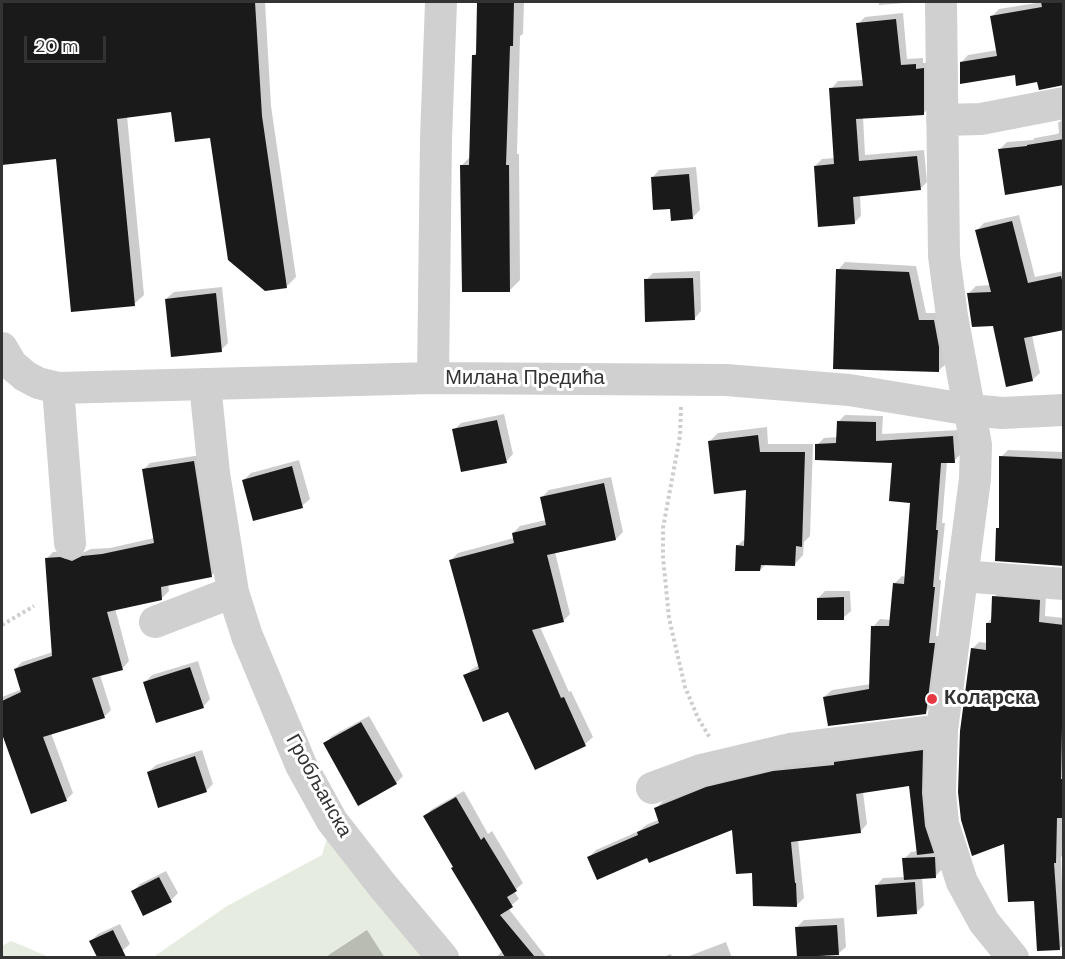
<!DOCTYPE html>
<meta charset="utf-8">
<style>
body{margin:0}
#map{position:relative;width:1065px;height:959px;overflow:hidden;background:#fff;font-family:"DM Sans",sans-serif}
canvas{display:block}
.frame{position:absolute;inset:0;border:3px solid #333;pointer-events:none}
.scale{position:absolute;left:24px;top:36px;width:82px;height:27px;box-sizing:border-box;border:3px solid #333;border-top:0;padding-left:8px;font-size:18px;line-height:21px;white-space:nowrap;color:#333;-webkit-text-stroke:4px #fff;paint-order:stroke}
</style>
<div id="map">
<canvas width="1065" height="959"></canvas>
<div class="frame"></div>
<div class="scale">20 m</div>
</div>
<script>
const ctx = document.querySelector('canvas').getContext('2d');
ctx.lineJoin = 'round';
function paint(path, color) {
  ctx.fillStyle = color;
  ctx.fill(path, 'evenodd');
}
function shape(rows) {
  const path = new Path2D();
  for (const r of rows) {
    path.moveTo(r[0], r[1]);
    for (let i = 2; i < r.length; i += 2) path.lineTo(r[i], r[i + 1]);
  }
  return path;
}
function strokePath(path, color, width, dash) {
  ctx.strokeStyle = color;
  ctx.lineWidth = width;
  ctx.lineCap = dash ? 'butt' : 'round';
  ctx.setLineDash(dash || []);
  ctx.stroke(path);
}
function write(font, color, halo, rows, align = 'center') {
  ctx.font = font + ' "DM Sans",sans-serif';
  ctx.lineWidth = 6;
  ctx.setLineDash([]);
  ctx.textBaseline = 'middle';
  ctx.strokeStyle = halo;
  ctx.fillStyle = color;
  for (const [text, x, y, turn = 0] of rows) {
    ctx.save();
    ctx.translate(x, y);
    ctx.rotate((+turn || 0) * Math.PI / 180);
    ctx.textAlign = isNaN(turn) ? turn : align;
    if (halo) ctx.strokeText(text, 0, 0);
    ctx.fillText(text, 0, 0);
    ctx.restore();
  }
}
const green = shape([
 [332,821,438,958,152,958,227,906,322,855],
 [11,941,49,957,2,957,2,946]
]);
const shadow = shape([
 [2,2,265,2,271,106,296,277,287,286,211,136,172,110,127,116,144,295,134,304,58,158,2,163],
 [479,2,524,2,523,34,520,36,517,154,519,154,520,280,509,291,462,165,470,157,474,55,478,51],
 [879,2,918,2,879,5],
 [1043,2,1064,2,1064,84,961,63,968,55,998,50,992,16,999,9],
 [903,13,907,59,923,58,923,63,930,62,931,106,924,113,863,117,865,155,924,150,927,182,920,189,860,195,861,216,854,223,815,166,822,159,835,158,831,89,838,81,864,80,858,24,865,17],
 [1064,118,1064,183,1000,149,1007,142,1033,140,1035,138,1057,134,1059,133,1058,123],
 [696,167,700,210,693,217,672,207,652,178,659,170],
 [1019,215,1035,277,1064,271,1064,328,1032,335,1040,373,1032,380,994,324,969,293,976,286,991,285,977,230,984,223],
 [845,262,916,266,926,313,941,313,946,364,938,371,838,270],
 [700,271,701,311,694,319,646,280,653,273],
 [222,287,228,343,221,350,166,299,174,292],
 [504,414,513,454,506,462,454,430,461,423],
 [845,415,883,416,882,434,960,430,961,454,954,461,947,462,942,523,945,523,939,580,941,580,936,636,942,637,933,705,925,712,824,697,832,690,871,684,873,627,880,619,891,620,895,583,902,576,906,577,912,502,894,461,817,445,824,438,838,437,838,422],
 [767,427,768,444,813,444,810,536,804,542,803,555,795,564,766,564,760,570,737,546,746,538,747,489,710,441,718,433],
 [1008,450,1064,452,1064,564,998,529,1000,526,1001,457],
 [201,455,219,568,212,575,168,584,169,591,162,598,115,608,129,661,122,669,100,675,111,710,104,717,51,733,73,793,66,800,32,812,2,730,2,697,22,689,15,669,22,662,53,652,46,559,53,552,68,551,80,554,91,549,110,548,154,538,143,470,150,463],
 [299,460,310,499,302,506,244,480,251,473],
 [611,477,623,532,616,539,555,552,570,614,563,621,540,627,569,692,571,691,593,737,585,744,536,768,509,710,465,676,472,669,479,665,451,560,458,553,514,538,513,533,520,526,546,520,542,497,549,490],
 [1001,590,1046,594,1045,616,1064,618,1064,817,1063,855,1061,857,1064,944,1059,949,1005,841,972,649,979,642,987,643,987,623,993,617,994,597],
 [825,591,850,591,851,611,843,618,818,598],
 [198,661,210,699,203,707,145,682,152,675],
 [369,716,403,776,396,783,325,744,332,736],
 [930,744,940,845,935,850,941,850,942,869,935,877,922,877,924,905,917,912,876,886,883,878,905,877,904,859,911,852,918,851,910,784,863,792,867,824,860,832,798,840,804,898,796,906,753,872,734,828,648,856,589,857,596,850,639,831,646,825,660,819,655,809,663,801,715,781,782,765],
 [202,750,213,784,206,791,148,772,156,765],
 [464,791,488,834,492,831,523,883,514,891,519,899,508,908,547,958,495,958,503,951,425,816,432,809],
 [166,871,178,893,171,900,133,891,140,884],
 [844,918,846,947,838,954,825,954,825,958,798,958,797,927,804,920],
 [120,924,130,944,122,951,109,958,98,958,91,941,98,934],
 [367,930,385,958,324,958],
 [726,942,732,958,684,958],
 [671,954,672,958,661,958]
]);
const building = shape([
 [2,2,255,2,262,116,287,288,265,291,228,260,210,138,175,142,171,112,117,119,135,306,71,312,56,159,2,165],
 [477,2,514,2,513,46,510,46,506,165,509,165,510,292,462,292,460,165,469,165,472,55,476,55],
 [1041,2,1064,2,1064,85,1039,90,1037,82,1016,86,1015,75,960,84,960,62,997,56,990,16,1042,7],
 [896,19,901,65,916,64,916,69,924,68,924,115,856,119,859,161,917,156,921,190,853,197,855,224,818,227,814,166,834,164,829,88,863,86,856,23],
 [1064,139,1064,185,1005,195,998,149,1027,146,1027,145],
 [689,174,693,219,671,221,670,209,653,210,651,177],
 [1012,221,1028,283,1061,276,1064,288,1064,330,1024,338,1033,381,1006,387,993,326,972,327,967,293,991,292,975,230],
 [836,269,909,272,919,320,934,320,939,347,939,372,833,369],
 [693,278,695,320,645,322,644,279],
 [216,293,222,352,171,357,165,299],
 [497,420,507,463,461,472,452,429],
 [837,421,876,422,876,441,953,436,955,463,941,463,936,530,938,530,933,587,935,587,929,643,935,643,926,714,828,726,823,697,869,689,871,626,889,626,893,583,904,584,910,503,889,501,892,463,815,460,815,444,836,443],
 [758,435,760,452,805,452,802,547,796,546,795,566,761,565,760,571,735,571,736,545,744,546,746,490,714,494,708,441],
 [999,456,1064,459,1064,566,995,561,996,528,999,528],
 [194,461,212,577,161,587,162,600,107,612,123,670,92,678,105,718,43,737,67,801,31,814,2,734,2,701,21,692,14,669,52,656,45,558,60,557,72,561,82,556,102,554,154,543,142,469],
 [292,466,303,508,253,521,242,480],
 [604,483,616,540,547,555,564,622,532,630,561,698,564,697,586,746,535,770,508,712,483,722,463,675,479,669,449,560,514,543,512,533,546,525,540,497],
 [992,596,1040,600,1039,622,1064,625,1061,779,1064,779,1064,818,1057,818,1056,863,1054,863,1060,950,1037,951,1034,901,1008,902,1004,844,972,856,961,820,958,792,960,731,971,648,986,650,986,623,991,623],
 [844,597,844,620,817,620,817,598],
 [190,667,204,708,156,723,143,682],
 [361,722,397,784,358,806,323,743],
 [923,750,922,793,925,826,934,853,917,855,909,786,856,794,861,833,791,842,795,883,796,883,797,907,753,906,752,873,736,874,732,830,649,863,647,858,597,880,587,857,638,835,637,832,659,823,654,808,706,787,773,771,834,765,834,762],
 [195,756,207,792,158,808,147,772],
 [456,797,481,840,484,837,517,891,507,897,513,907,500,915,535,957,505,957,451,868,453,867,423,816],
 [935,857,936,878,904,880,902,858],
 [159,877,172,902,143,916,131,891],
 [915,882,917,914,877,917,875,885],
 [837,925,839,955,797,957,795,927],
 [113,930,126,957,97,957,89,941]
]);
const path = shape([
 [681,407,680,436,663,528,663,557,669,618,685,687,698,718,710,738],
 [2,625,34,606]
]);
const minor = shape([
 [941,2,944,256,952,316,976,445,975,479,942,730,940,793,943,824,962,882,984,922,1013,958],
 [942,120,981,119,1064,103],
 [2,348,12,365,25,376,38,383,58,388,433,378,726,380,849,390,971,410,1002,413,1064,410],
 [433,378,436,139,441,2],
 [205,384,214,473,233,592,247,636,301,765,332,821,382,885,443,958],
 [58,388,70,543],
 [962,576,1064,584],
 [155,622,233,592],
 [652,788,701,770,790,749,942,730]
]);
const markers = [
 [932,699,6,"#e63946"]
];
const streetNames = [
 ["Милана Предића",525,379],
 ["Гробљанска",318,786,61]
];
const poiNames = [
 ["Коларска",944,699]
];
paint(green, '#e6ecdf');
paint(shadow, '#0003');
paint(building, '#1a1a1a');
strokePath(path, '#cdcdcd', 4, [3, 3]);
strokePath(minor, '#d0d0d0', 32);
for (const [x, y, r, color] of markers) {
  const dot = new Path2D();
  dot.arc(x, y, r, 0, 2 * Math.PI);
  ctx.fillStyle = color;
  ctx.fill(dot);
  strokePath(dot, '#fff', 2);
}
write('20px', '#333', '#fff', streetNames);
write('bold 20px', '#333', '#fff', poiNames, 'left');
</script>
